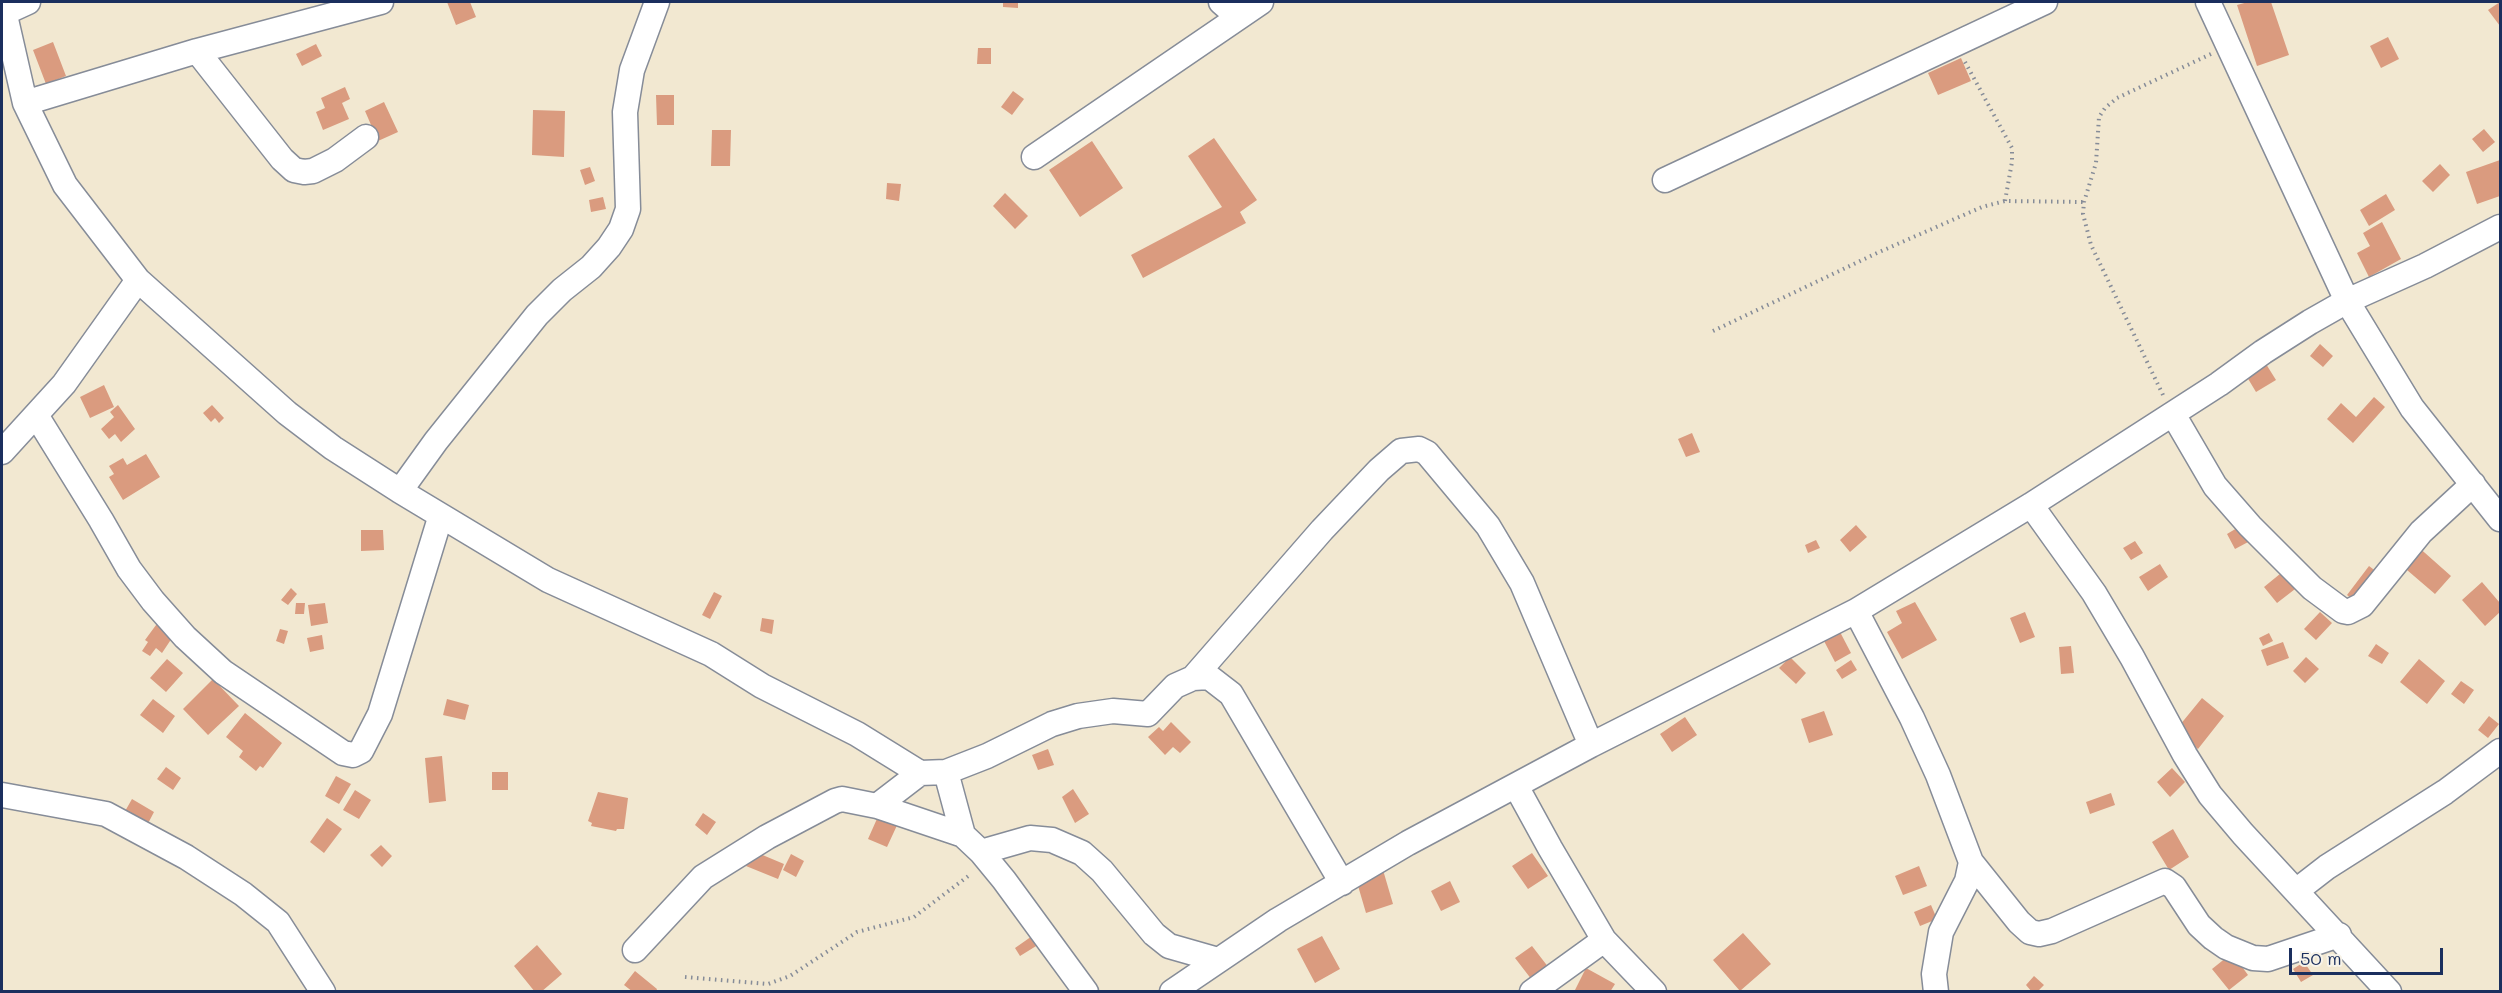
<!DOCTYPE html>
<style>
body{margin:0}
#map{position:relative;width:2502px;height:993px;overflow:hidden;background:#f2e8d1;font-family:Mali,sans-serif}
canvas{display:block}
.frame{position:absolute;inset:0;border:3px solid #1b2f5e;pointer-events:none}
.scale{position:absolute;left:2289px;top:948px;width:154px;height:27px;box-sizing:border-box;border:3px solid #1b2f5e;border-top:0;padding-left:8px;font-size:18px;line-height:21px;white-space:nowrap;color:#1b2f5e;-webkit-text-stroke:4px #f7f3e8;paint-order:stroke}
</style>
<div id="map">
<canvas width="2502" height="993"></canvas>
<div class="frame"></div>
<div class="scale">50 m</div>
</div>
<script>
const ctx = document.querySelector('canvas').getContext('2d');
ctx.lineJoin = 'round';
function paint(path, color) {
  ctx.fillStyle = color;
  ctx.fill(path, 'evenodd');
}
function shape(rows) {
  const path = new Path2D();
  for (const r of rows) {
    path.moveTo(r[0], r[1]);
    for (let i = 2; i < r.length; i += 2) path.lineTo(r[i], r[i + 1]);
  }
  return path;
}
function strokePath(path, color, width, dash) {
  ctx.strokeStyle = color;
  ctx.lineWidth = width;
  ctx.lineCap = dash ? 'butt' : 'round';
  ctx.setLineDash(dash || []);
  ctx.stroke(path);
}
const building = shape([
 [447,2,470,2,476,17,456,25],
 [1003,2,1018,2,1018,8,1003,7],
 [2248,2,2271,2,2289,55,2257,66,2237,5],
 [2500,2,2500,26,2488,10],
 [2388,37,2399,59,2381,68,2370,46],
 [53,42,66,76,46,84,33,50],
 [316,44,322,56,302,66,296,54],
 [978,48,991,48,991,64,977,64],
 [1961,58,1971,81,1938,95,1928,73],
 [345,87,350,99,342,103,349,119,323,130,316,112,325,108,321,98],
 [1013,91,1024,99,1012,115,1001,107],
 [656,95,674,95,674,125,657,125],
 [384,102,398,132,378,141,365,111],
 [533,110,565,111,564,157,532,155],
 [2484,129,2495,142,2483,152,2472,139],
 [712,130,731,130,730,166,711,166],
 [1214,138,1257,200,1240,212,1246,223,1143,278,1131,255,1222,207,1188,156],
 [1092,141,1123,188,1080,217,1049,170],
 [2500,160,2500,196,2477,204,2466,172],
 [2440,164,2450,175,2433,192,2422,181],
 [590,167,595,181,585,185,580,170],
 [887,183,901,184,899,201,886,199],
 [1005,193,1028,216,1015,229,993,206],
 [2386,194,2395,210,2369,226,2360,210],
 [603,197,606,209,591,212,589,200],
 [2382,222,2401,259,2369,277,2357,253,2370,246,2363,233],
 [2320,344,2333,356,2323,367,2310,356],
 [2266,364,2276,380,2256,392,2247,377],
 [104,385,114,407,90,418,80,397],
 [2374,397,2385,407,2353,443,2327,419,2341,403,2356,417],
 [118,405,135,429,121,442,115,434,109,439,101,429,114,417,110,412],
 [212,405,224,418,219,423,215,418,211,422,203,413],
 [1692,433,1700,452,1686,457,1678,439],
 [146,454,160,477,123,500,109,477,114,474,109,466,123,458,127,465],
 [1856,525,1867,537,1850,552,1840,540],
 [2242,525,2250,541,2235,549,2227,534],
 [361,530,383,530,384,550,361,551],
 [1816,540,1820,548,1808,553,1805,545],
 [2135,541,2143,553,2131,560,2123,548],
 [2416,545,2451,576,2435,594,2400,564],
 [2160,564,2168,577,2148,591,2139,577],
 [2369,566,2381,575,2359,604,2347,595],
 [2286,569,2299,586,2277,603,2264,587],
 [2482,582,2500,603,2500,612,2485,626,2462,600],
 [291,588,297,594,288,605,281,600],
 [714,592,722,596,710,619,702,615],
 [1915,602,1937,640,1902,659,1887,632,1902,623,1896,611],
 [296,603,305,603,304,614,295,614],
 [325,603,328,623,311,626,308,605],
 [2025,612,2035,637,2020,643,2010,618],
 [2320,612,2332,623,2316,640,2304,629],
 [762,618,774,620,772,634,760,631],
 [159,621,176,632,162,653,156,648,150,656,142,651,148,642,145,640],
 [280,629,288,631,284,644,276,641],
 [1840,632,1851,653,1835,662,1824,641],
 [2269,633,2273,641,2263,646,2259,638],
 [322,635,324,649,310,652,307,638],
 [2283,642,2289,658,2267,666,2261,650],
 [2376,644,2389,653,2382,664,2368,656],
 [2071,646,2074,673,2061,674,2059,647],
 [1790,657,1806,673,1796,684,1779,668],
 [2306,657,2319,669,2305,683,2293,671],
 [167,659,183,673,166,692,150,678],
 [2419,659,2445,681,2427,704,2400,682],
 [1851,660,1857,670,1842,679,1836,670],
 [213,679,239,706,208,735,183,709],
 [2461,681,2474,690,2464,704,2451,694],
 [2202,698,2224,716,2198,749,2175,731],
 [153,699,175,716,163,733,140,715],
 [447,699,469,705,465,720,443,715],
 [1824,711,1833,735,1809,743,1801,719],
 [245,713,282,743,263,768,260,766,256,771,239,757,243,751,226,737],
 [2489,716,2499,724,2488,738,2478,730],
 [1685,717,1697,735,1672,752,1660,734],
 [1171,722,1191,742,1180,753,1173,747,1165,755,1148,737,1159,727,1163,731],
 [1048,749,1054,765,1038,770,1032,755],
 [442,756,446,801,429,803,425,758],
 [166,767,181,778,173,790,157,779],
 [2172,768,2185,782,2170,797,2157,782],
 [492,772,508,772,508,790,492,790],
 [336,776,351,784,339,804,325,796],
 [1073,789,1089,814,1075,823,1062,797],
 [355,790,371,800,359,819,343,810],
 [598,792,628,798,624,829,617,829,616,831,591,826,592,823,588,821],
 [2111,793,2115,805,2090,814,2086,802],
 [132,799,154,812,143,833,120,820],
 [880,812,899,821,887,847,868,839],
 [703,813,716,822,707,835,695,825],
 [327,818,342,829,324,853,310,842],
 [2173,829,2189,857,2169,870,2152,842],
 [381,845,392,856,382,867,370,855],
 [753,851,784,864,778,879,746,866],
 [1532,853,1548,876,1528,889,1512,866],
 [791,854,804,861,796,877,783,870],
 [1919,866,1927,886,1903,895,1895,876],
 [1383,870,1393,904,1366,913,1356,879],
 [1450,881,1460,902,1441,911,1431,891],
 [1931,905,1937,919,1920,926,1914,912],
 [1743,933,1771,964,1740,991,1713,960],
 [1035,934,1041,943,1020,956,1015,948],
 [1322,936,1340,969,1315,983,1297,949],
 [537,945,562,974,541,992,535,992,514,966],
 [1532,946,1549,968,1532,980,1515,958],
 [2232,953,2248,975,2229,990,2212,969],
 [2304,962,2313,975,2301,982,2293,969],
 [1586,968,1615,984,1610,992,1574,992],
 [635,971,657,989,656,992,633,992,624,985],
 [2034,976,2044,985,2037,992,2032,992,2026,985]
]);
const path = shape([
 [1965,62,2012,148,2012,162,2005,201],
 [1713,331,1877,253,1982,207,2005,201,2084,202],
 [2163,395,2091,245,2083,214,2084,202,2096,163,2099,117,2105,108,2117,98,2211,54],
 [685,977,768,984,790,976,857,932,914,917,971,874]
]);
const minor = shape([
 [2,2,25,103,65,185,138,280,287,413,333,448,400,491,548,580,711,654,762,686,857,734,920,773,946,772,987,756,1052,724,1078,716,1113,711,1148,714,1175,686,1193,678,1209,677,1231,694,1342,883],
 [1221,2,1237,16],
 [2208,2,2347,301,2412,408,2500,519],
 [4,13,28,2],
 [197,51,282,159,294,170,304,172,313,171,335,160,366,137],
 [25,103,197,51,381,2],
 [1034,157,1261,2],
 [1665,180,2045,2],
 [2173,414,2215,486,2250,526,2312,588,2343,611,2348,612,2362,605,2421,532,2473,484],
 [36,415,101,520,129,569,153,601,185,637,223,672,343,753,353,755,361,751,380,714,440,518],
 [2,452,64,384,138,280],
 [400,491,436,441,537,315,562,290,591,267,609,247,621,229,628,209,625,112,632,70,657,2],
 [2031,505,2094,593,2132,657,2185,755,2210,795,2243,834,2389,992],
 [1856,611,1912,718,1938,775,1971,862,1967,881,1941,932,1934,974,1936,992],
 [1193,678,1322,530,1379,470,1401,451,1419,449,1427,453,1488,526,1522,583,1591,745],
 [946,772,963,835],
 [1516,786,1550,848,1604,940,1654,992],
 [2,795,106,814,186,857,243,894,278,922,323,992],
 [877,806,920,773],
 [981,852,1030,838,1052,840,1082,853,1102,871,1154,934,1169,946,1218,960],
 [1971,862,2019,922,2030,932,2039,934,2052,931,2165,881,2174,887,2199,925,2213,938,2226,947,2253,958,2268,959,2339,935],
 [2296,891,2327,867,2445,792,2500,751],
 [635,950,703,877,767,837,835,801,842,799,877,806,963,835,981,852,1004,880,1086,992],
 [1172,992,1278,920,1408,843,1591,745,1856,611,2031,505,2219,384,2263,352,2310,322,2347,301,2425,266,2500,227],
 [1532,992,1604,940]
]);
paint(building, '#da9b7f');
strokePath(minor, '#868c98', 27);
strokePath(path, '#868c98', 4, [1.5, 4.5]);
strokePath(minor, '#fff', 24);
</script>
